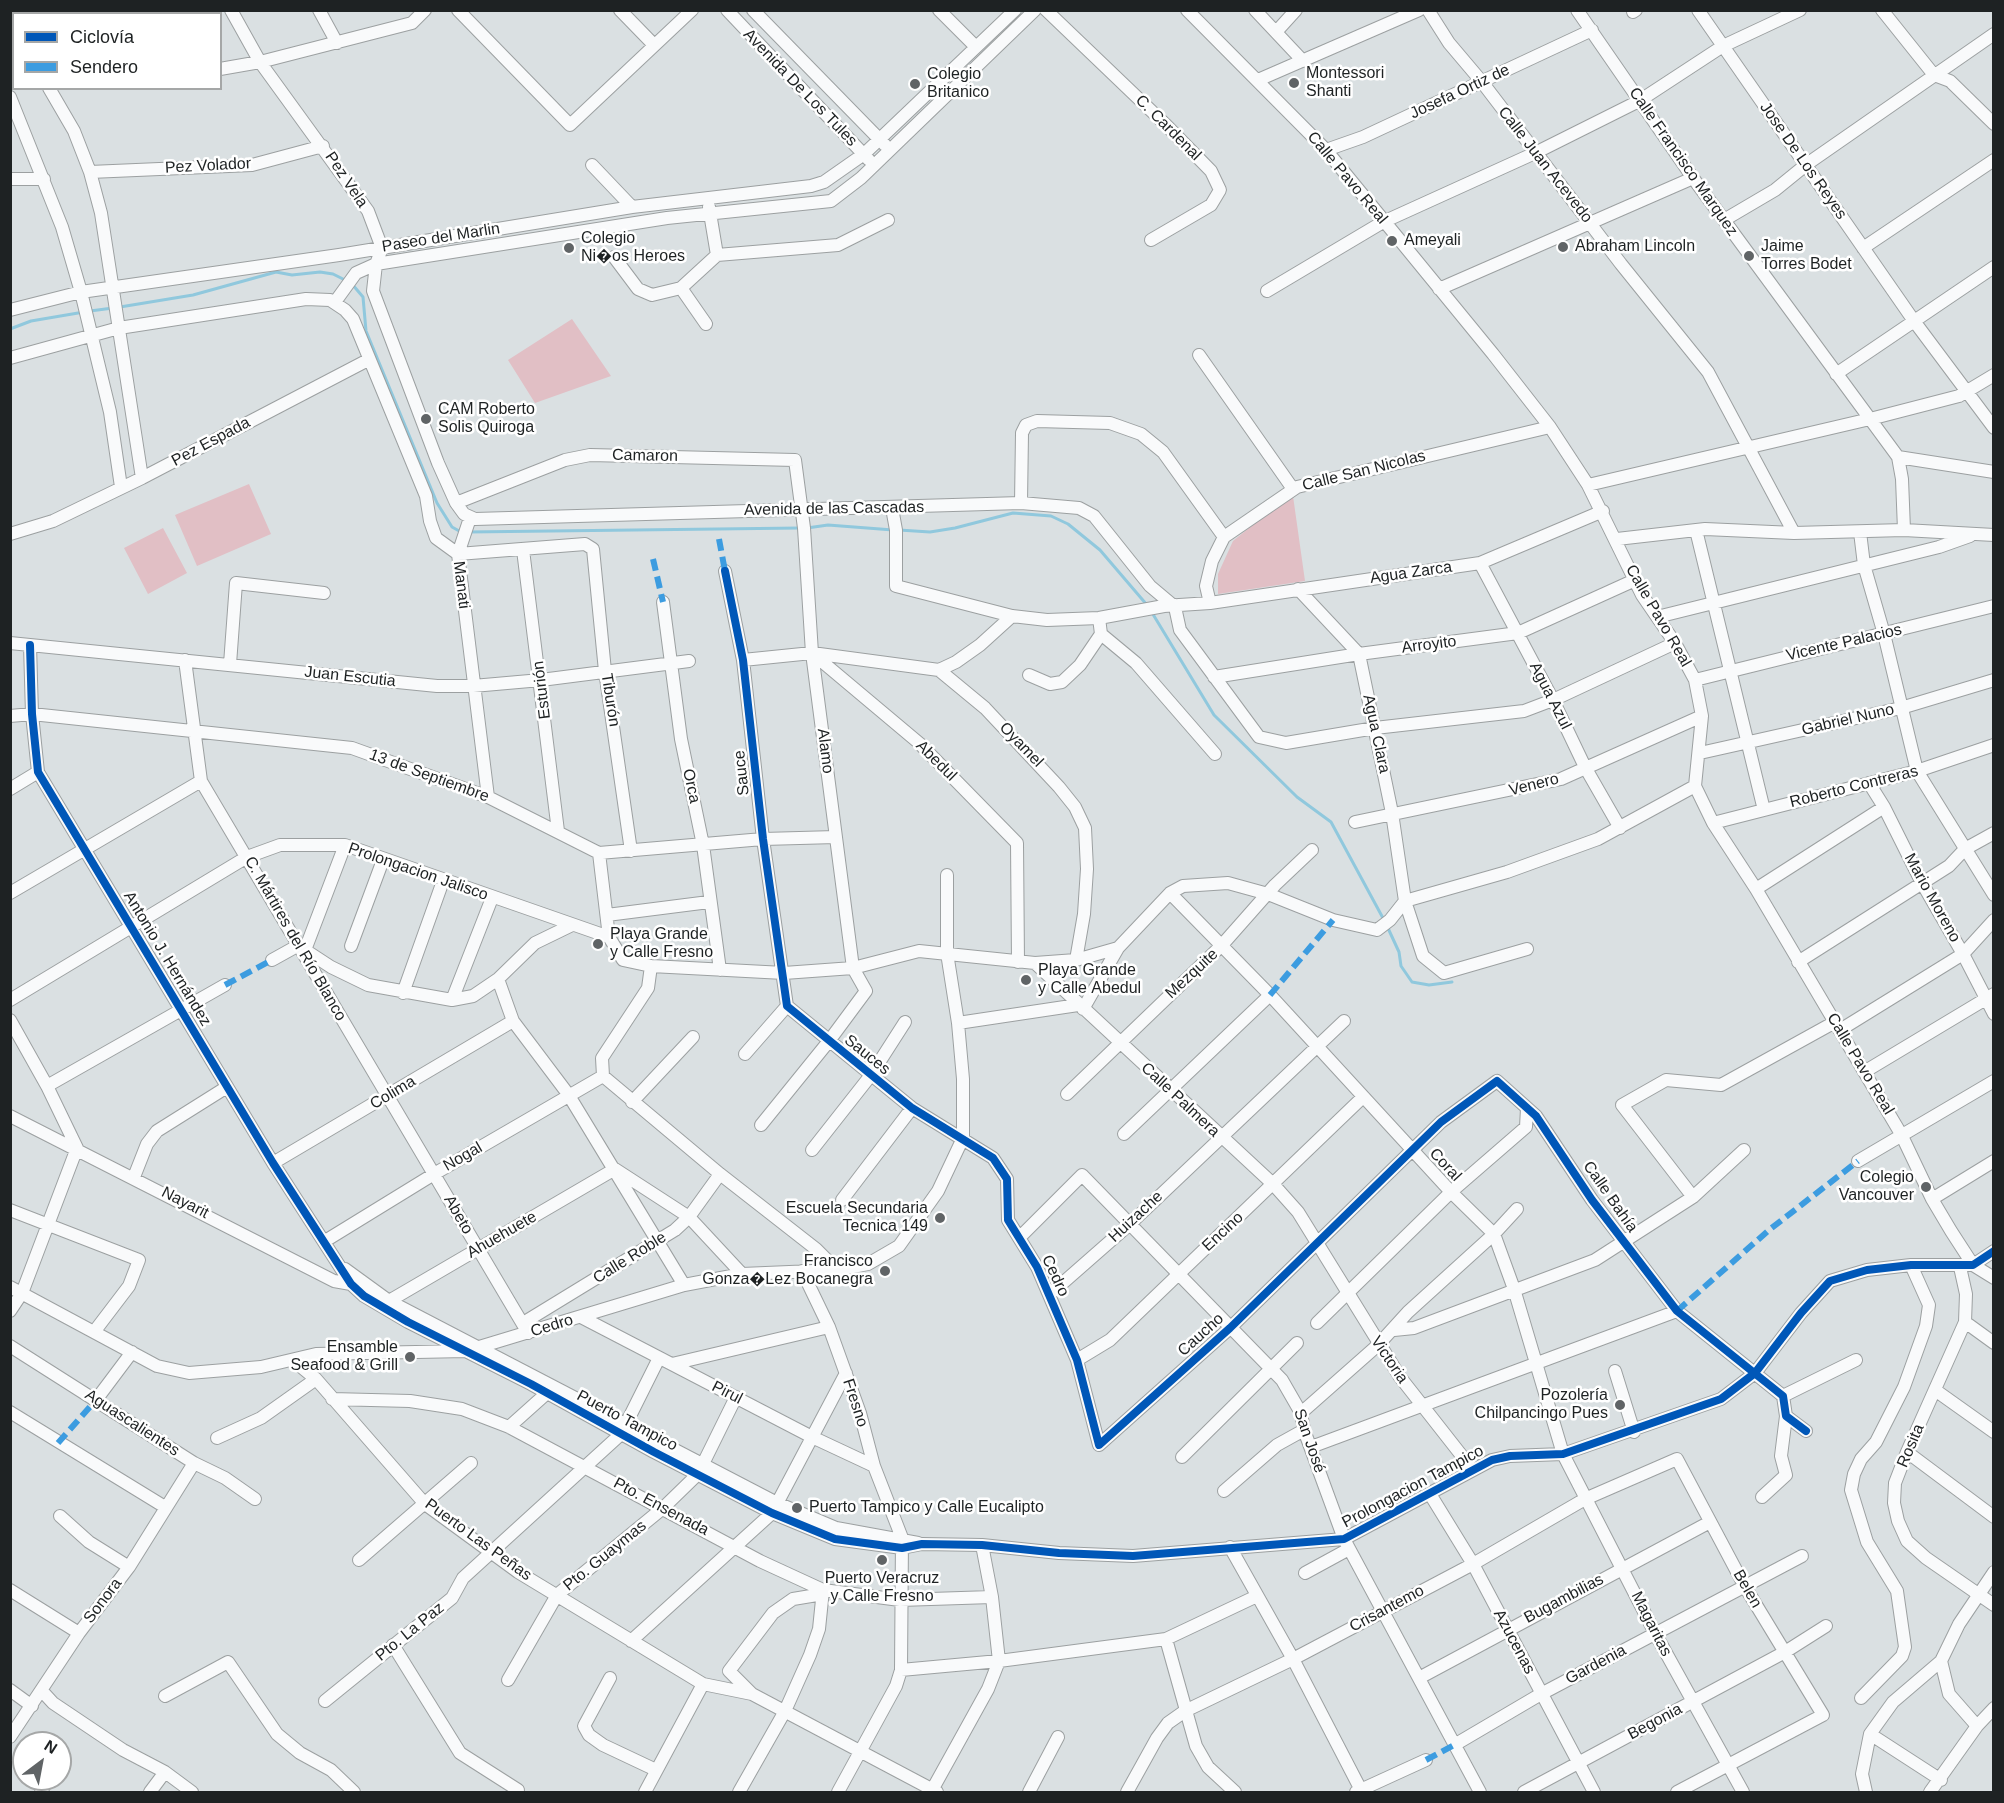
<!DOCTYPE html>
<meta charset="utf-8">
<style>
body{margin:0}
#map{position:relative;width:2004px;height:1803px;overflow:hidden;background:#dae0e2;font-family:Helvetica,sans-serif}
canvas{display:block}
.frame{position:absolute;inset:0;border:12px solid #1e2223;pointer-events:none}
.legend{position:absolute;left:12px;top:12px;width:210px;height:78px;box-sizing:border-box;background:#fff;border:2px solid #a5a7a7;margin:0;padding:8px 10px;list-style:none;font-size:18px;color:#1e2223}
.legend li{display:flex;align-items:center;gap:12px;height:30px}
.legend b{width:30px;border:2px solid #a5a7a7}
.north{position:absolute;left:12px;top:1731px;width:60px;height:60px;box-sizing:border-box;background:#fff;border:2px solid #a5a7a7;border-radius:50%;rotate:32deg;font-size:16px;font-weight:700;line-height:24px;text-align:center;color:#1e2223}
.north::after{content:'';display:block;margin:auto;width:21px;height:27px;background:#606466;clip-path:polygon(50% 0,100% 100%,50% 72%,0 100%)}
</style>
<div id="map">
<canvas width="2004" height="1803"></canvas>
<div class="frame"></div>
<ul class="legend">
<li><b style="height:8px;background:#0057b8"></b>Ciclovía</li>
<li><b style="height:8px;background:#3c9ce0"></b>Sendero</li>
</ul>
<div class="north">N</div>
</div>
<script>
const ctx = document.querySelector('canvas').getContext('2d');
ctx.lineJoin = 'round';
function paint(path, color) {
  ctx.fillStyle = color;
  ctx.fill(path, 'evenodd');
}
function shape(rows) {
  const path = new Path2D();
  for (const r of rows) {
    path.moveTo(r[0], r[1]);
    for (let i = 2; i < r.length; i += 2) path.lineTo(r[i], r[i + 1]);
  }
  return path;
}
function strokePath(path, color, width, dash) {
  ctx.strokeStyle = color;
  ctx.lineWidth = width;
  ctx.lineCap = dash ? 'butt' : 'round';
  ctx.setLineDash(dash || []);
  ctx.stroke(path);
}
function write(font, color, halo, rows, align = 'center') {
  ctx.font = font + ' Helvetica,sans-serif';
  ctx.lineWidth = 5;
  ctx.setLineDash([]);
  ctx.textBaseline = 'middle';
  ctx.strokeStyle = halo;
  ctx.fillStyle = color;
  for (const [text, x, y, turn = 0] of rows) {
    ctx.save();
    ctx.translate(x, y);
    ctx.rotate((+turn || 0) * Math.PI / 180);
    ctx.textAlign = isNaN(turn) ? turn : align;
    if (halo) ctx.strokeText(text, 0, 0);
    ctx.fillText(text, 0, 0);
    ctx.restore();
  }
}
const green = shape([
 [572,319,611,376,535,403,508,360],
 [249,484,271,534,197,566,175,515],
 [1293,496,1305,581,1218,594,1218,574,1233,541,1286,498],
 [163,528,187,573,148,594,124,548]
]);
const stream = shape([
 [352,284,363,297,366,331,437,503,452,527,461,532],
 [120,307,193,295,276,272,292,275,320,272,333,274,347,281],
 [90,311,113,308],
 [10,329,31,321,84,312],
 [807,528,828,525,893,530],
 [899,530,930,532,955,528,1013,513,1051,516,1068,524,1100,550,1147,605],
 [468,532,800,528],
 [1151,611,1214,715,1297,797,1331,822,1384,920],
 [1387,926,1399,952,1401,966,1412,982,1429,985,1452,982]
]);
const minor = shape([
 [231,10,260,62,368,211,382,248,376,264,373,291,438,463,456,503,464,514,475,519,1021,503,1079,508,1094,516,1150,586,1175,607],
 [319,10,337,43],
 [458,10,570,125,692,10],
 [620,10,654,45],
 [727,10,869,160],
 [753,10,885,145],
 [939,10,975,46],
 [1046,10,1165,124,1211,171,1220,190,1211,205,1151,240],
 [1187,10,1326,150,1493,354,1550,427,1588,485,1642,595,1675,643,1695,680,1702,716,1695,786,1713,823,1756,889,1901,1134,1932,1199,1951,1231,1973,1265,1994,1278],
 [1255,10,1303,61],
 [1428,10,1449,43,1482,82,1621,264,1708,372,1794,533],
 [1577,10,1693,178,1898,457,1902,479,1904,530],
 [1698,10,1914,321,1994,428],
 [1882,10,1934,75,1950,81,1994,124],
 [1633,12,1636,10],
 [1276,32,1296,10],
 [10,34,14,38],
 [10,59,14,58],
 [220,69,260,62,412,23,425,10],
 [1258,80,1419,10],
 [49,88,74,131,90,172,101,213,142,478],
 [10,97,62,227,81,292,110,412,121,487],
 [1326,150,1363,137,1592,30],
 [592,165,632,207],
 [90,172,252,165,323,146],
 [10,179,44,179],
 [709,207,717,255],
 [1724,220,1775,190,1807,164,1994,34],
 [1863,248,1994,160],
 [614,257,638,289,652,295,681,288,717,255,838,245,888,220],
 [681,288,706,324],
 [1439,289,1693,178],
 [1267,291,1383,222,1535,153,1639,101,1723,46,1800,10],
 [335,302,356,273,376,264,667,218,831,201,861,178,1035,10],
 [10,310,81,292,339,255,632,207,811,186,824,182,864,154,1015,10],
 [1199,355,1293,489],
 [10,358,119,328,306,299,330,300,345,310,353,319,426,496,430,521,436,538,458,554],
 [1836,374,1994,267],
 [1898,457,1994,472],
 [1588,485,1870,419,1959,396,1994,375],
 [456,503,565,460,590,455,795,460,804,528,812,653,853,968,866,991,829,1041,761,1125],
 [1021,503,1022,433,1026,425,1037,421,1110,423,1141,434,1163,452,1224,537],
 [892,508,896,530,896,586,1012,616,1047,620,1099,618,1164,606,1210,603,1480,563,1603,511],
 [470,518,458,554,488,797],
 [1696,530,1764,810],
 [1860,532,1864,565,1884,634,1917,771,1994,895],
 [10,534,53,521,142,478,368,360],
 [1617,539,1705,529,1794,533,1904,530,1994,535],
 [523,550,558,831],
 [458,554,585,544,593,549,605,671,631,851],
 [1480,563,1553,700,1585,767,1620,828],
 [725,571,743,660,763,839,787,1006,912,1108,993,1158,1007,1179,1008,1220,1037,1267,1077,1360,1099,1445,1230,1328,1441,1122,1497,1081,1536,1116,1592,1200,1677,1311,1783,1396,1786,1416,1806,1431],
 [1298,589,1359,654,1392,813,1405,901,1423,956,1444,973,1527,949],
 [663,602,681,739,703,845,720,970],
 [1210,603,1206,586,1212,561,1224,537,1297,487,1550,427],
 [1175,607,1180,630,1259,737,1286,743,1375,728,1524,711,1553,700,1675,643],
 [1657,617,1939,547,1970,536],
 [1099,618,1101,634,1136,663,1215,754],
 [10,643,437,686,473,686,541,680,689,661],
 [30,645,32,714,38,772,273,1163,351,1284,364,1296,408,1322,531,1384,654,1452,772,1513,835,1539,902,1548,922,1544,982,1545,1059,1553,1133,1556,1344,1539,1492,1460,1510,1456,1563,1454,1721,1399,1755,1373,1801,1313,1830,1281,1867,1270,1911,1265,1973,1265,1994,1251],
 [813,654,919,743,1017,843,1018,962],
 [185,660,201,781,528,1333],
 [743,660,812,653,939,670,985,708,1059,787,1075,807,1085,828,1087,869,1084,914,1076,960],
 [230,664,236,583,324,593],
 [939,670,956,662,980,645,1012,616],
 [1029,675,1050,684,1062,682,1080,665,1101,634],
 [1214,677,1359,654,1518,633,1635,580],
 [1695,680,1994,606],
 [10,716,32,714,352,748,488,797,599,853,763,839,836,837],
 [1700,753,1901,708,1994,680],
 [1869,783,1884,807,1922,883,1963,954,1994,1014],
 [10,789,38,772],
 [1355,822,1561,779,1702,716],
 [1713,823,1917,771,1994,745],
 [599,853,609,937,623,960,651,966,784,973,853,968,919,951,1035,963,1076,960,1118,948,1170,893,1183,886,1228,883,1268,894,1333,920,1377,930,1390,920,1405,901,1507,872,1598,839,1695,786],
 [1756,889,1884,807],
 [10,893,201,781],
 [1170,893,1270,995,1451,1192,1494,1234,1514,1289,1563,1454,1655,1633,1743,1792],
 [607,915,709,902],
 [351,946,383,860],
 [302,948,331,967,368,985,452,1000,473,996,498,979,535,943,572,925],
 [305,950,345,845],
 [272,960,299,945],
 [1798,962,1949,866,1965,849,1994,833],
 [1035,963,1273,1184,1298,1212,1400,1377,1473,1470],
 [651,966,648,988,602,1058,603,1076,720,1174,816,1249,837,1270],
 [498,979,513,1021,568,1094,684,1285],
 [403,993,443,881],
 [10,1000,247,857,280,845,345,845,609,937],
 [452,1000,492,898],
 [1083,1009,1118,948],
 [10,1020,47,1086,77,1148,22,1293,10,1311],
 [958,1023,1078,1005],
 [1840,1030,1963,954,1994,920],
 [745,1054,787,1006],
 [1864,1072,1994,994],
 [47,1086,225,985],
 [1067,1094,1222,945,1275,885,1312,850],
 [632,1102,693,1037],
 [10,1116,334,1281,351,1284,355,1282],
 [1124,1134,1270,995],
 [812,1150,871,1075,905,1022],
 [1858,1161,1994,1081],
 [273,1163,513,1021],
 [134,1177,147,1144,157,1131,227,1087],
 [1693,1197,1622,1105,1666,1080,1721,1085,1835,1022],
 [1932,1199,1994,1161],
 [842,1200,912,1108],
 [10,1210,139,1260,129,1286,94,1332],
 [1020,1237,1082,1175,1282,1380,1301,1413,1304,1430,1344,1539,1480,1792],
 [325,1241,434,1174,603,1076],
 [1960,1267,1966,1294,1965,1322,1907,1452,1895,1483,1894,1503,1898,1521,1907,1541,1926,1558,1994,1605],
 [345,1269,389,1301,777,1503,836,1528,918,1543],
 [802,1271,829,1327,860,1413,874,1466,902,1538,901,1670,896,1686,838,1792],
 [10,1287,157,1366,189,1373,261,1367,316,1354,466,1351,684,1285,742,1274,837,1270,868,1264,899,1246,938,1191,963,1138,963,1079,958,1023,947,953,947,875],
 [1049,1295,1131,1223,1344,1021],
 [389,1301,615,1169,689,1217,742,1274],
 [581,1317,812,1437,874,1466],
 [1965,1322,1994,1343],
 [523,1323,675,1230,689,1217,720,1174],
 [1317,1323,1451,1192,1526,1127,1527,1108],
 [1394,1330,1414,1328,1595,1260,1693,1197,1744,1150],
 [10,1346,194,1463,225,1478,255,1499],
 [293,1360,316,1379,425,1504,518,1572,703,1684,752,1694,937,1792],
 [1077,1360,1110,1340,1363,1097],
 [672,1364,829,1327],
 [1615,1371,1634,1432],
 [1935,1390,1994,1432],
 [1783,1396,1856,1360],
 [332,1399,410,1401,462,1409,509,1427,760,1561,823,1590,900,1600,992,1597],
 [96,1400,132,1352],
 [10,1412,165,1507],
 [1301,1413,1378,1345,1408,1312,1494,1234,1517,1209],
 [509,1427,547,1393],
 [217,1438,261,1418,316,1379],
 [1311,1447,1677,1311],
 [1907,1452,1994,1517],
 [1182,1457,1297,1343],
 [1224,1491,1277,1445,1304,1430],
 [1430,1494,1473,1564,1594,1792],
 [1762,1497,1786,1475,1781,1456,1786,1416],
 [60,1516,89,1542,129,1567],
 [1230,1547,1293,1659,1362,1792],
 [359,1560,471,1463],
 [1305,1573,1349,1549],
 [10,1590,79,1633],
 [1166,1639,1196,1746,1208,1767,1235,1792],
 [631,1641,772,1513,846,1373],
 [393,1645,460,1753,518,1790],
 [1941,1661,1949,1694,1977,1726],
 [901,1670,999,1661,1166,1639,1257,1596],
 [610,1678,584,1726,589,1735,603,1745,656,1770],
 [1419,1678,1710,1522],
 [508,1680,557,1595,663,1508,698,1474,736,1397],
 [10,1690,32,1706],
 [42,1691,53,1703,123,1750,165,1772,192,1792],
 [752,1694,729,1671,773,1613,793,1599,823,1594],
 [165,1696,228,1662,277,1734,300,1753,331,1770,354,1792],
 [1861,1698,1902,1656,1905,1647,1897,1591,1867,1542,1851,1490,1854,1474,1861,1459,1876,1442,1904,1387,1926,1326,1929,1305,1911,1265],
 [325,1701,452,1598,463,1578,621,1434,659,1358],
 [1870,1734,1941,1780],
 [10,1737,79,1633,129,1567,194,1463],
 [1456,1744,1541,1694,1802,1556],
 [41,1792,48,1779],
 [150,1792,165,1772],
 [645,1792,703,1684],
 [739,1792,785,1711,810,1655,819,1629,823,1590],
 [931,1792,988,1689,999,1661,992,1597,982,1545],
 [1029,1792,1058,1737],
 [1127,1792,1157,1738,1168,1723,1185,1711,1293,1659,1473,1564,1585,1499,1677,1459,1744,1585,1823,1715,1677,1792],
 [1356,1792,1426,1760],
 [1524,1792,1785,1652,1826,1626],
 [1866,1792,1862,1774,1870,1734,1893,1702,1941,1661,1959,1624,1994,1572],
 [1930,1792,1977,1726,1994,1708]
]);
const quiet = shape([
 [719,539,725,571],
 [653,559,663,602],
 [225,985,272,960],
 [1270,995,1333,920],
 [1677,1311,1769,1230,1858,1161],
 [58,1443,96,1400],
 [1426,1760,1456,1744]
]);
const cycleway = shape([
 [725,571,743,660,763,839,787,1006,912,1108,993,1158,1007,1179,1008,1220,1037,1267,1077,1360,1099,1445,1230,1328,1441,1122,1497,1081,1536,1116,1592,1200,1677,1311,1783,1396,1786,1416,1806,1431],
 [30,645,32,714,38,772,273,1163,351,1284,364,1296,408,1322,531,1384,654,1452,772,1513,835,1539,902,1548,922,1544,982,1545,1059,1553,1133,1556,1344,1539,1492,1460,1510,1456,1563,1454,1721,1399,1755,1373,1801,1313,1830,1281,1867,1270,1911,1265,1973,1265,1994,1251]
]);
const markers = [
 [1294,83,6,"#606466"],
 [915,84,6,"#606466"],
 [1392,241,6,"#606466"],
 [1563,247,6,"#606466"],
 [569,248,6,"#606466"],
 [1749,256,6,"#606466"],
 [426,419,6,"#606466"],
 [598,944,6,"#606466"],
 [1026,980,6,"#606466"],
 [1926,1187,6,"#606466"],
 [940,1218,6,"#606466"],
 [885,1271,6,"#606466"],
 [410,1357,6,"#606466"],
 [1620,1405,6,"#606466"],
 [797,1508,6,"#606466"],
 [882,1560,6,"#606466"]
];
const poiNames = [
 ["Montessori",1306,74],
 ["Shanti",1306,92],
 ["Colegio",927,75],
 ["Britanico",927,93],
 ["Colegio",581,239],
 ["Ni�os Heroes",581,257],
 ["Ameyali",1404,241],
 ["Abraham Lincoln",1575,247],
 ["Jaime",1761,247],
 ["Torres Bodet",1761,265],
 ["CAM Roberto",438,410],
 ["Solis Quiroga",438,428],
 ["Playa Grande",610,935],
 ["y Calle Fresno",610,953],
 ["Playa Grande",1038,971],
 ["y Calle Abedul",1038,989],
 ["Colegio",1914,1178,"right"],
 ["Vancouver",1914,1196,"right"],
 ["Escuela Secundaria",928,1209,"right"],
 ["Tecnica 149",928,1227,"right"],
 ["Francisco",873,1262,"right"],
 ["Gonza�Lez Bocanegra",873,1280,"right"],
 ["Ensamble",398,1348,"right"],
 ["Seafood & Grill",398,1366,"right"],
 ["Pozolería",1608,1396,"right"],
 ["Chilpancingo Pues",1608,1414,"right"],
 ["Puerto Tampico y Calle Eucalipto",809,1508],
 ["Puerto Veracruz",882,1579,"center"],
 ["y Calle Fresno",882,1597,"center"]
];
const streetNames = [
 ["Avenida De Los Tules",800,88,46],
 ["Josefa Ortiz de",1460,92,-25],
 ["C. Cardenal",1168,128,45],
 ["Jose De Los Reyes",1803,161,55],
 ["Calle Francisco Marquez",1683,162,55],
 ["Calle Juan Acevedo",1545,165,52],
 ["Pez Volador",208,166,-3],
 ["Calle Pavo Real",1347,178,50],
 ["Pez Vela",346,180,56],
 ["Paseo del Marlin",441,238,-9],
 ["Pez Espada",211,442,-28],
 ["Camaron",645,456,1],
 ["Calle San Nicolas",1364,471,-14],
 ["Avenida de las Cascadas",834,509,-1],
 ["Agua Zarca",1411,573,-8],
 ["Manati",461,585,83],
 ["Calle Pavo Real",1658,616,60],
 ["Vicente Palacios",1844,643,-13],
 ["Arroyito",1429,645,-7],
 ["Juan Escutia",350,677,6],
 ["Esturión",542,690,-97],
 ["Agua Azul",1550,696,63],
 ["Tiburón",610,700,81],
 ["Gabriel Nuno",1848,720,-13],
 ["Agua Clara",1376,734,78],
 ["Oyamel",1021,745,46],
 ["Alamo",825,751,83],
 ["Abedul",936,761,45],
 ["Sauce",742,773,-96],
 ["13 de Septiembre",429,776,20],
 ["Venero",1534,785,-14],
 ["Orca",691,786,78],
 ["Roberto Contreras",1854,787,-14],
 ["Prolongacion Jalisco",418,872,19],
 ["Mario Moreno",1932,898,61],
 ["C. Mártires del Río Blanco",295,939,60],
 ["Antonio J. Hernández",167,959,59],
 ["Mezquite",1192,974,-43],
 ["Sauces",867,1055,39],
 ["Calle Pavo Real",1860,1064,59],
 ["Colima",393,1093,-31],
 ["Calle Palmera",1180,1100,43],
 ["Nogal",463,1157,-30],
 ["Coral",1445,1165,47],
 ["Calle Bahía",1610,1197,55],
 ["Nayarit",185,1203,27],
 ["Abeto",458,1215,60],
 ["Huizache",1136,1217,-43],
 ["Encino",1223,1232,-43],
 ["Ahuehuete",502,1235,-30],
 ["Calle Roble",630,1258,-32],
 ["Cedro",1055,1276,65],
 ["Cedro",552,1326,-17],
 ["Caucho",1201,1335,-42],
 ["Victoria",1389,1360,56],
 ["Pirul",727,1393,27],
 ["Fresno",855,1403,72],
 ["Puerto Tampico",627,1421,28],
 ["Aguascalientes",132,1423,33],
 ["San José",1309,1441,71],
 ["Rosita",1911,1446,-67],
 ["Prolongacion Tampico",1413,1487,-28],
 ["Pto. Ensenada",661,1507,28],
 ["Puerto Las Peñas",478,1540,36],
 ["Pto. Guaymas",605,1556,-39],
 ["Belen",1747,1589,60],
 ["Bugambilias",1564,1599,-28],
 ["Sonora",103,1601,-53],
 ["Crisantemo",1387,1609,-28],
 ["Magaritas",1651,1624,63],
 ["Pto. La Paz",410,1632,-39],
 ["Azucenas",1514,1642,62],
 ["Gardenia",1596,1665,-28],
 ["Begonia",1655,1722,-28]
];
paint(green, '#e1bfc5');
strokePath(stream, '#90c8dd', 3);
strokePath(minor, '#9ca0a1', 14);
strokePath(minor, '#f9fafb', 12);
strokePath(quiet, '#3c9ce0', 6, [12, 6]);
strokePath(cycleway, '#0057b8', 8);
for (const [x, y, r, color] of markers) {
  const dot = new Path2D();
  dot.arc(x, y, r, 0, 2 * Math.PI);
  ctx.fillStyle = color;
  ctx.fill(dot);
  strokePath(dot, '#fff', 2);
}
write('16px', '#1e2223', '#fff', poiNames, 'left');
write('16px', '#1e2223', '#fff', streetNames);
</script>
